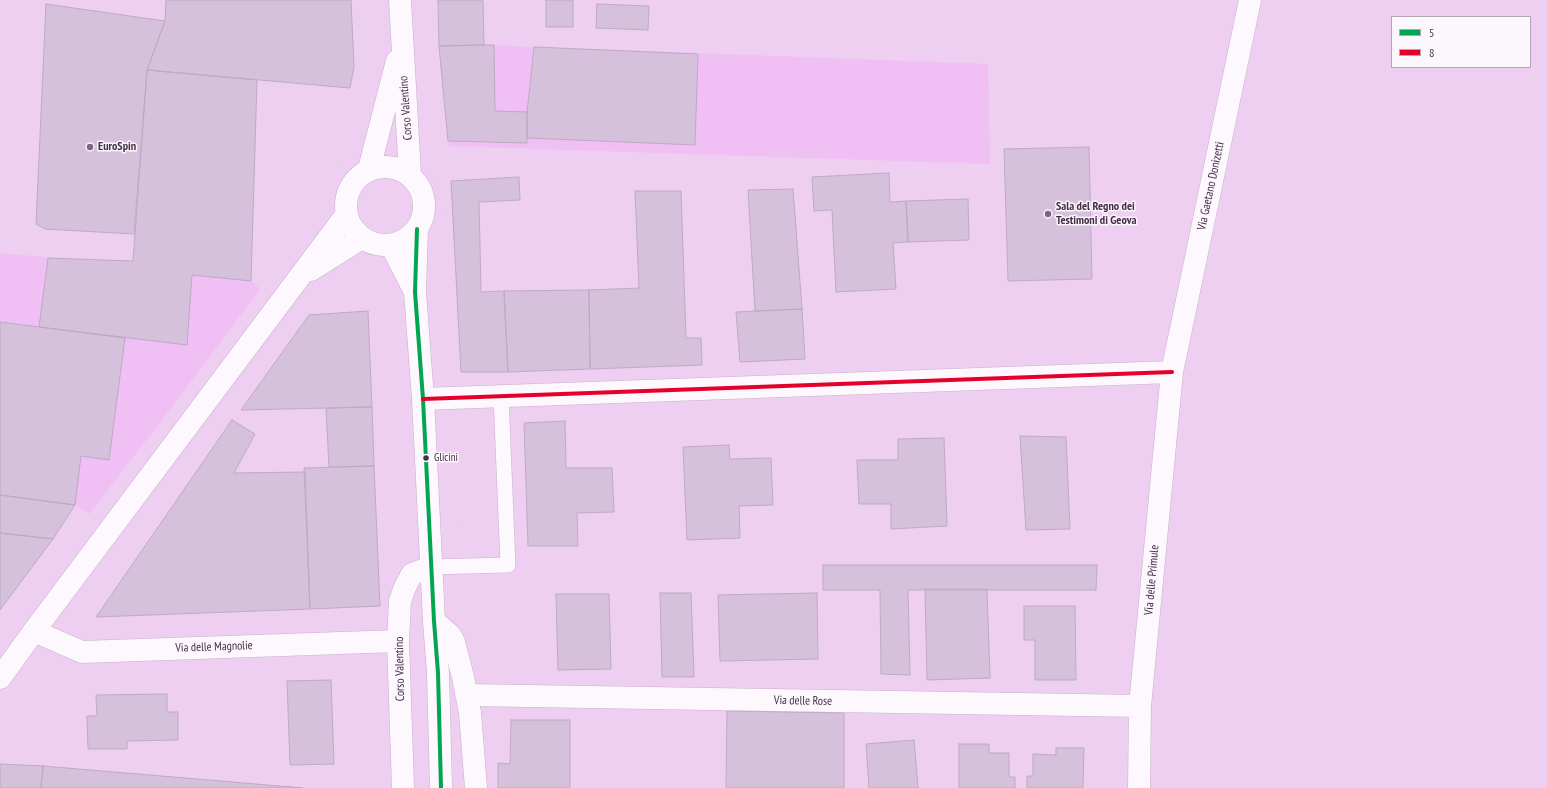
<!DOCTYPE html>
<style>
body{margin:0}
#map{position:relative;width:1547px;height:788px;overflow:hidden;background:#eecef1;font-family:"PT Sans Narrow",sans-serif}
canvas{display:block}
.legend{position:absolute;left:1391px;top:16px;width:140px;height:52px;box-sizing:border-box;background:#fcf6fd;border:1px solid #b2a6b4;margin:0;padding:5px 7px;list-style:none;font-size:12px;color:#442d46}
.legend li{display:flex;align-items:center;gap:8px;height:20px}
.legend b{width:20px;border:1px solid #b2a6b4}
</style>
<div id="map">
<canvas width="1547" height="788"></canvas>
<ul class="legend">
<li><b style="height:5px;background:#00a651"></b>5</li>
<li><b style="height:5px;background:#e4002b"></b>8</li>
</ul>
</div>
<script>
const ctx = document.querySelector('canvas').getContext('2d');
ctx.lineJoin = 'round';
function paint(path, color) {
  ctx.fillStyle = color;
  ctx.fill(path, 'evenodd');
}
function shape(rows) {
  const path = new Path2D();
  for (const r of rows) {
    if (r.length === 3) {
      path.moveTo(r[0] + r[2], r[1]);
      path.arc(r[0], r[1], r[2], 0, 2 * Math.PI);
      continue;
    }
    path.moveTo(r[0], r[1]);
    for (let i = 2; i < r.length; i += 2) path.lineTo(r[i], r[i + 1]);
  }
  return path;
}
function strokePath(path, color, width, dash) {
  ctx.strokeStyle = color;
  ctx.lineWidth = width;
  ctx.lineCap = dash ? 'butt' : 'round';
  ctx.setLineDash(dash || []);
  ctx.stroke(path);
}
function write(font, color, halo, rows, align = 'center') {
  ctx.font = font + ' "PT Sans Narrow",sans-serif';
  ctx.lineWidth = 3;
  ctx.setLineDash([]);
  ctx.textBaseline = 'middle';
  ctx.strokeStyle = halo;
  ctx.fillStyle = color;
  for (const [text, x, y, turn = 0] of rows) {
    ctx.save();
    ctx.translate(x, y);
    ctx.rotate((+turn || 0) * Math.PI / 180);
    ctx.textAlign = isNaN(turn) ? turn : align;
    if (halo) ctx.strokeText(text, 0, 0);
    ctx.fillText(text, 0, 0);
    ctx.restore();
  }
}
const built = shape([
 [484,45,988,64,990,164,449,146,439,46],
 [161,71,257,80,251,281,260,289,172,407,89,514,75,505,0,495,0,253,140,266]
]);
const building = shape([
 [166,0,351,0,354,67,350,88,147,70,165,21,166,0],
 [438,0,483,0,484,45,439,46,438,0],
 [546,0,573,0,573,27,546,27,546,0],
 [46,4,165,21,147,70,134,234,45,229,36,224,46,4],
 [597,4,649,6,648,30,596,28,597,4],
 [484,45,494,45,495,111,527,112,527,143,448,141,439,46,484,45],
 [534,47,698,54,695,145,527,138,527,112,534,47],
 [147,70,257,80,251,281,192,275,187,345,39,327,48,258,133,261,147,70],
 [1089,147,1092,279,1008,281,1004,149,1089,147],
 [889,173,890,202,906,201,908,242,893,243,896,289,836,292,832,210,814,211,812,177,889,173],
 [519,177,520,200,479,202,481,292,504,291,508,372,461,372,451,181,519,177],
 [793,189,802,309,755,311,748,190,793,189],
 [635,191,681,191,686,338,701,338,702,365,590,369,589,290,639,288,635,191],
 [968,199,969,240,908,242,906,201,968,199],
 [589,290,590,369,508,372,504,291,589,290],
 [802,309,805,359,740,362,736,312,802,309],
 [368,311,372,407,241,410,309,315,368,311],
 [0,322,125,338,109,460,81,456,75,505,0,495,0,322],
 [372,407,374,466,329,467,326,408,372,407],
 [232,420,255,434,234,473,305,472,310,609,96,617,232,420],
 [565,421,566,468,612,468,614,512,577,513,578,546,528,546,524,423,565,421],
 [1020,436,1066,437,1070,529,1026,530,1020,436],
 [944,438,947,526,891,529,891,504,859,504,857,460,898,460,898,439,944,438],
 [729,445,730,459,771,458,773,505,739,506,740,538,687,540,683,447,729,445],
 [374,466,380,606,310,609,304,468,374,466],
 [0,495,75,505,53,539,0,533,0,495],
 [0,533,53,539,0,610,0,533],
 [823,565,1097,565,1096,590,908,590,910,675,881,674,880,590,823,590,823,565],
 [925,589,987,589,990,678,927,680,925,589],
 [660,593,691,593,694,677,662,677,660,593],
 [817,593,818,659,720,661,718,595,817,593],
 [556,594,609,594,611,669,558,670,556,594],
 [1024,606,1075,606,1076,680,1035,680,1035,640,1024,640,1024,606],
 [331,680,334,764,290,765,287,681,331,680],
 [167,694,167,712,178,712,178,740,127,741,127,749,88,749,87,716,97,716,96,695,167,694],
 [727,711,844,713,844,788,726,788,727,711],
 [511,720,570,720,570,788,498,788,498,763,510,764,511,720],
 [914,740,918,788,869,788,866,744,914,740],
 [959,744,989,744,989,753,1009,753,1009,777,1015,777,1015,788,959,788,959,744],
 [1056,748,1084,748,1083,788,1027,788,1027,776,1033,776,1033,754,1056,755,1056,748],
 [0,764,43,766,41,788,0,788,0,764],
 [43,766,303,788,41,788,43,766]
]);
const path = shape([
 [362,0,363,88],
 [436,176,443,202,441,220],
 [321,204,345,154],
 [442,267,448,279,449,290,453,372],
 [455,423,462,544]
]);
const service = shape([
 [431,567,508,565,501,396]
]);
const pedestrian = shape([
 [470,713,476,788]
]);
const minor = shape([
 [423,399,1172,372],
 [434,621,450,635,454,642,463,677,470,713],
 [34,631,82,652,398,641],
 [466,695,1140,706],
 [403,788,398,641,400,601,405,587,412,574,431,567],
 [1139,788,1140,706,1172,372,1250,0]
]);
const primary = shape([
 [400,0,410,175],
 [385,206,39],
 [369,169,397,61],
 [417,229,415,292,423,399,434,621,438,673,441,788],
 [391,245,414,290],
 [311,270,362,238],
 [0,678,34,631,346,215]
]);
const bus1 = shape([
 [417,229,415,292,423,399,434,621,438,673,441,788]
]);
const bus2 = shape([
 [423,399,1172,372]
]);
const markers = [
 [90,147,4,"#806582"],
 [1048,214,4,"#806582"],
 [426,458,3.5,"#442d46"]
];
const busNames = [
 ["Glicini",434,458]
];
const streetNames = [
 ["Corso Valentino",406,108,-94],
 ["Via Gaetano Donizetti",1211,186,-78],
 ["Via delle Primule",1152,580,-85],
 ["Via delle Magnolie",214,647,-2],
 ["Corso Valentino",400,669,-91],
 ["Via delle Rose",803,701,1]
];
const poiNames = [
 ["EuroSpin",98,147],
 ["Sala del Regno dei",1056,207],
 ["Testimoni di Geova",1056,221]
];
paint(built, '#f0bff4');
paint(building, '#d5c1dc');
strokePath(building, '#bea9c6', 1);
strokePath(service, '#c9b0cc', 16);
strokePath(pedestrian, '#c9b0cc', 23);
strokePath(minor, '#c9b0cc', 23);
strokePath(primary, '#c9b0cc', 23);
strokePath(path, '#e0d6e1', 2.5, [1, 3]);
strokePath(service, '#fcf8fd', 15);
strokePath(pedestrian, '#fcf8fd', 22);
strokePath(minor, '#fcf8fd', 22);
strokePath(primary, '#fcf8fd', 22);
strokePath(bus1, '#00a651', 4);
strokePath(bus2, '#e4002b', 4);
for (const [x, y, r, color] of markers) {
  const dot = new Path2D();
  dot.arc(x, y, r, 0, 2 * Math.PI);
  ctx.fillStyle = color;
  ctx.fill(dot);
  strokePath(dot, '#fcf6fd', 1.5);
}
write('11px', '#442d46', '#fcf6fd', busNames, 'left');
write('12px', '#442d46', '#fcf6fd', streetNames);
write('bold 12px', '#442d46', '#fcf6fd', poiNames, 'left');
</script>
